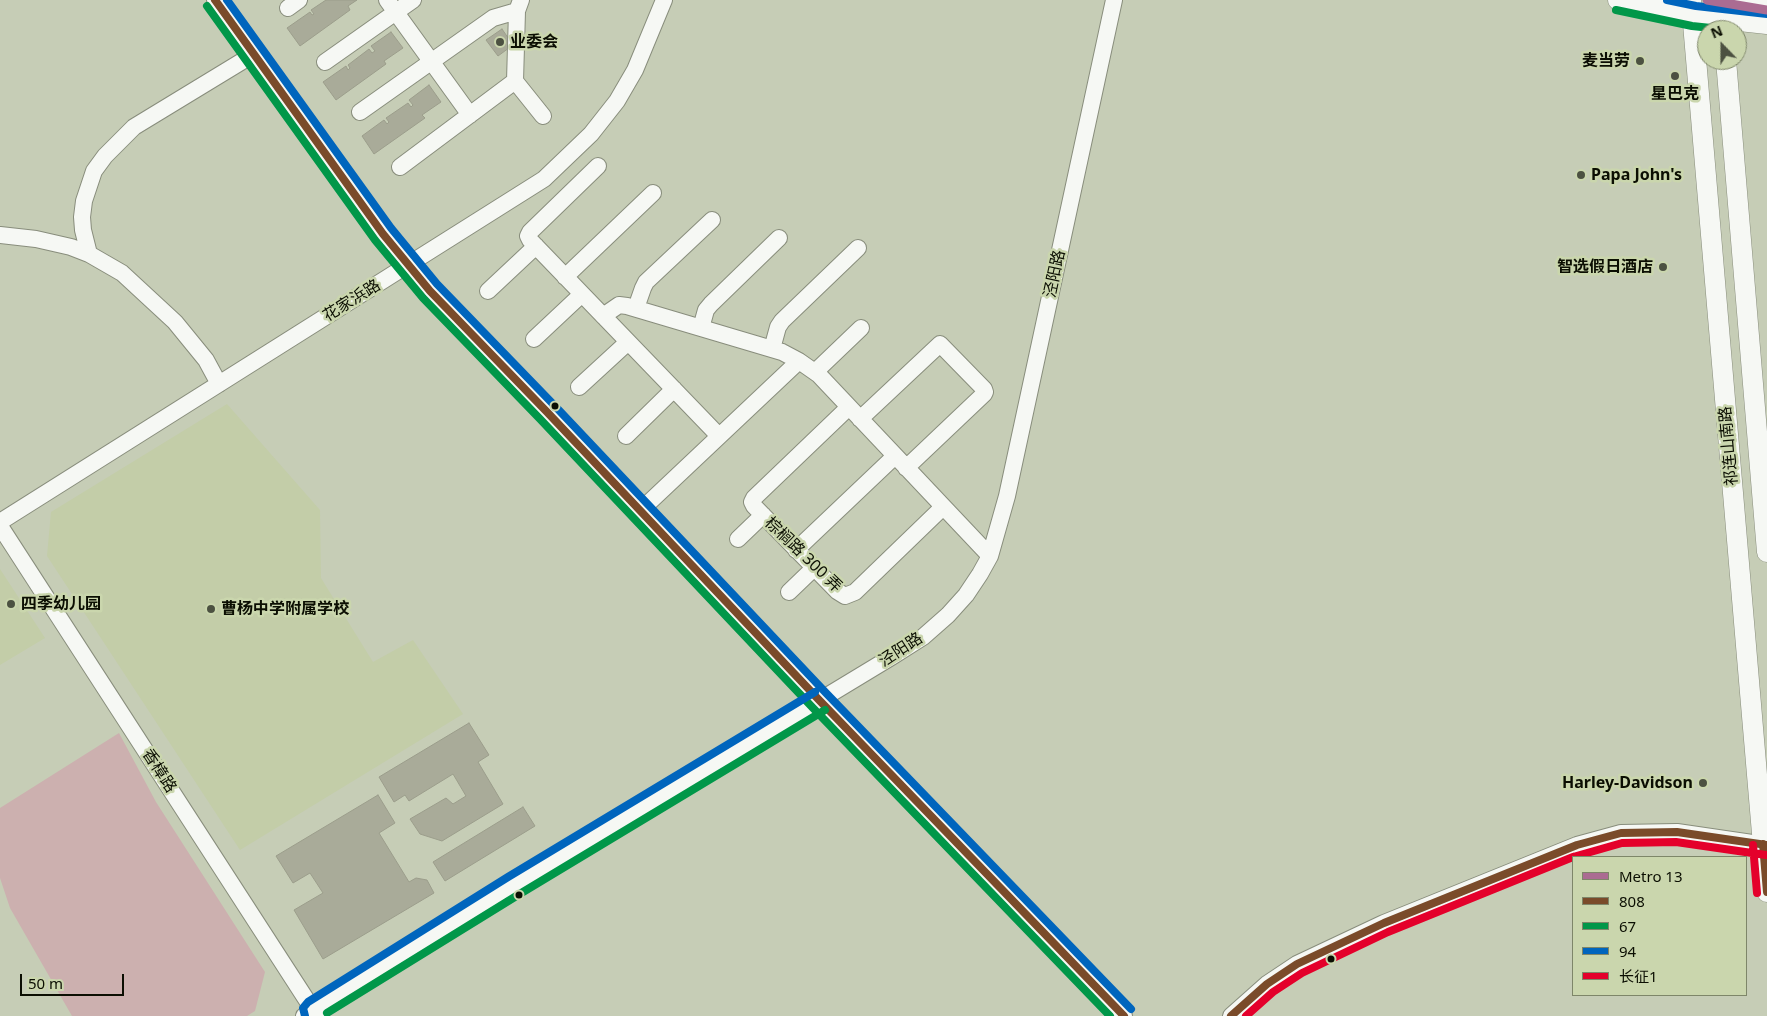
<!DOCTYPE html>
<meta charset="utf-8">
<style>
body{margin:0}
#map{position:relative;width:1767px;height:1016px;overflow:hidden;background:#c6cdb6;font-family:"Noto Sans","Noto Sans SC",sans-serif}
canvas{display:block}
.legend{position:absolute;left:1572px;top:856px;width:175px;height:140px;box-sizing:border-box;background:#cad6ad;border:1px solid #7e8669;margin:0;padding:6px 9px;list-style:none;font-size:15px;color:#0b0e02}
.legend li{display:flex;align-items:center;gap:10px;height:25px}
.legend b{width:25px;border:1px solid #7e8669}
.north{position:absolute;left:1697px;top:20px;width:50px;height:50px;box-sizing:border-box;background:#cad6ad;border:1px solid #7e8669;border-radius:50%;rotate:338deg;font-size:14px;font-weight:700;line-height:20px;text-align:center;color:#0b0e02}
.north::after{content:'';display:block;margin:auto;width:18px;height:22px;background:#4c5141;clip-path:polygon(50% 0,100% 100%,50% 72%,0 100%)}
.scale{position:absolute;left:20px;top:974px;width:104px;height:22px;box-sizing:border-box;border:2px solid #0b0e02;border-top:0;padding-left:6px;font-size:15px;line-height:18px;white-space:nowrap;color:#0b0e02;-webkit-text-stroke:4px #cad6ad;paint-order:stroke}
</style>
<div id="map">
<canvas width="1767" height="1016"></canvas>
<ul class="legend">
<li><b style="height:6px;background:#ab6c92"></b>Metro 13</li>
<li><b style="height:6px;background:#7a4b2a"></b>808</li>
<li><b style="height:6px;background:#019749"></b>67</li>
<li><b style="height:6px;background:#0065bd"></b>94</li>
<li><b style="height:6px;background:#e4002b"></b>长征1</li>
</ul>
<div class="north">N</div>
<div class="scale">50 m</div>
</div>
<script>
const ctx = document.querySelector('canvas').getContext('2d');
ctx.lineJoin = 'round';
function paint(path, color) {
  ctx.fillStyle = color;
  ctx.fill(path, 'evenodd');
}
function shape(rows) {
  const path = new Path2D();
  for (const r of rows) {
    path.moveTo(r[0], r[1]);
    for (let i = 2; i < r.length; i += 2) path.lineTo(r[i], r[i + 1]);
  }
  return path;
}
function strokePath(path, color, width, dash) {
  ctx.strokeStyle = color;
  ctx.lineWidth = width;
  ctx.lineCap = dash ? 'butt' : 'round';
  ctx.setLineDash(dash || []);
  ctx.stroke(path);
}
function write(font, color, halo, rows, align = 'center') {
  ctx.font = font + ' "Noto Sans","Noto Sans SC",sans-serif';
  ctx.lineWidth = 5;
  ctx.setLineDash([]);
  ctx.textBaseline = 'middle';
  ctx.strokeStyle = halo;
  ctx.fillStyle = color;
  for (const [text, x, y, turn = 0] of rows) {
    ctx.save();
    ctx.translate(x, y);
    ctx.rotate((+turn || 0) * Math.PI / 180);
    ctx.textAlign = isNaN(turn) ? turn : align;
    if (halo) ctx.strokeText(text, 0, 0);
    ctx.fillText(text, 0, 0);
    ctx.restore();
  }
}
const built = shape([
 [227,404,320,510,321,578,373,662,413,640,463,714,240,850,47,556,51,512],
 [0,569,45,638,0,665]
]);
const green = shape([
 [119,733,156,802,265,972,255,1011,247,1016,72,1016,10,908,0,878,0,808]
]);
const building = shape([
 [326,0,357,0,348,6,350,10,300,46,287,28,310,12,312,15,314,14,311,10,326,0],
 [502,29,513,45,498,56,486,40,502,29],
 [391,32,403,48,384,61,386,64,336,100,323,82,346,66,348,70,350,68,348,65,369,49,372,53,375,51,371,46,391,32],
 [429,85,441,102,422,115,425,118,374,154,362,136,384,120,387,124,389,122,386,118,408,103,411,107,413,105,409,100,429,85],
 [469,723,489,755,478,762,503,804,442,841,420,834,410,819,446,798,453,804,466,796,453,774,409,801,405,795,394,802,379,777,469,723],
 [378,795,395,823,379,833,409,882,416,878,427,880,434,893,323,959,294,910,323,893,310,873,293,883,276,856,378,795],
 [523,807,535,826,445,881,433,862,523,807]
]);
const minor = shape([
 [215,0,383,234,430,291,547,412,820,701,1124,1016],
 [387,0,470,115],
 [521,0,517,11,515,81,543,116],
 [288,8,299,0],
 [325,62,413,0],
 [360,112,493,18,517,11],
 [598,166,530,232,528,236,530,240,719,436],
 [400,167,515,81],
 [0,235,36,239,71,247,89,254,122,273,175,322,206,360,219,384],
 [89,254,83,230,82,217,84,201,94,171,105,156,134,127,254,54],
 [565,277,653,193],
 [488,291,536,246],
 [636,308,643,288,646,282,712,220],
 [603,316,619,305,627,306,782,352,799,361,819,375,990,556],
 [701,328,706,310,711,304,779,238],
 [534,339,582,294],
 [772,349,778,327,782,321,858,248],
 [815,372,861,328],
 [579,387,628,342],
 [849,407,754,498,752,502,754,506,837,591,845,596,855,592,943,507],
 [860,419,940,344,984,389,985,392,984,394,906,468],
 [626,436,674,389],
 [640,511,799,361],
 [0,522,544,179,591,134,617,101,635,70,664,0],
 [0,526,317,1016],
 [738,539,763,515],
 [796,550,895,456],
 [789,592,814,568],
 [304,1016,513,886,893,656,923,637,948,615,966,595,980,574,990,556,1007,496,1114,0],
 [1231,1016,1267,984,1297,964,1384,923,1577,845,1621,833,1677,832,1767,845]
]);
const major = shape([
 [1618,0,1694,16,1767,24],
 [1691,0,1767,892],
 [1734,0,1767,4],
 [1726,60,1767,552]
]);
const bus1 = shape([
 [215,0,383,234,430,291,547,412,820,701,1124,1016],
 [1763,844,1767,892],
 [1231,1016,1267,984,1297,964,1384,923,1577,845,1621,833,1677,832,1767,845]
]);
const bus2 = shape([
 [207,6,375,240,423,298,540,419,813,708,1110,1016],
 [1616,10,1692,26,1730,30],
 [327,1013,518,895,825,710]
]);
const bus3 = shape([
 [227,0,391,228,437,284,554,405,827,694,1131,1009],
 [1667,0,1696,6,1767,14],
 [305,1016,303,1008,308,1002,508,877,815,692]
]);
const bus4 = shape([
 [1753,845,1757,893],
 [1573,857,1622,843,1676,842,1766,855],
 [1246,1016,1273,992,1302,973,1388,932,1573,857]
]);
const metro1 = shape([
 [1707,0,1767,10]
]);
const markers = [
 [500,42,5,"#4c5141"],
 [1640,61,5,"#4c5141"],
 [1675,76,5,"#4c5141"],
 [1581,175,5,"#4c5141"],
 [1663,267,5,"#4c5141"],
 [555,406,4.5,"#0b0e02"],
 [11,604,5,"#4c5141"],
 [211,609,5,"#4c5141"],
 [1703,783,5,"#4c5141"],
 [519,895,4.5,"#0b0e02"],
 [1331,959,4.5,"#0b0e02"]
];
const poiNames = [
 ["业委会",510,42],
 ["麦当劳",1630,61,"right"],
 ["星巴克",1675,94,"center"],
 ["Papa John's",1591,175],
 ["智选假日酒店",1653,267,"right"],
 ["四季幼儿园",21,604],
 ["曹杨中学附属学校",221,609],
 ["Harley-Davidson",1693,783,"right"]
];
const streetNames = [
 ["泾阳路",1055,274,-78],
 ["花家浜路",352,301,-32],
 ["祁连山南路",1729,446,-95],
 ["棕榈路 300 弄",803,555,44],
 ["泾阳路",901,650,-33],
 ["香樟路",159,771,57]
];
paint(built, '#c3cda8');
paint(green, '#ccb0af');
paint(building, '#a9ab99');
strokePath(building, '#9b9d8b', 1);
strokePath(minor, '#888d7c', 18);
strokePath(major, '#888d7c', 21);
strokePath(minor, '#f6f8f4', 16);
strokePath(major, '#f6f8f4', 20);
strokePath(bus1, '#7a4b2a', 8);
strokePath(bus2, '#019749', 8);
strokePath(bus3, '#0065bd', 8);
strokePath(bus4, '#e4002b', 8);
strokePath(metro1, '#ab6c92', 9);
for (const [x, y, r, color] of markers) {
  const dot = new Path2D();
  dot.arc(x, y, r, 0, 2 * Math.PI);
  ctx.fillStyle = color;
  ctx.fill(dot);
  strokePath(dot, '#cad6ad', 2);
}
write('bold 16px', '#0b0e02', '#cad6ad', poiNames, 'left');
write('16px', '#0b0e02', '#cad6ad', streetNames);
</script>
